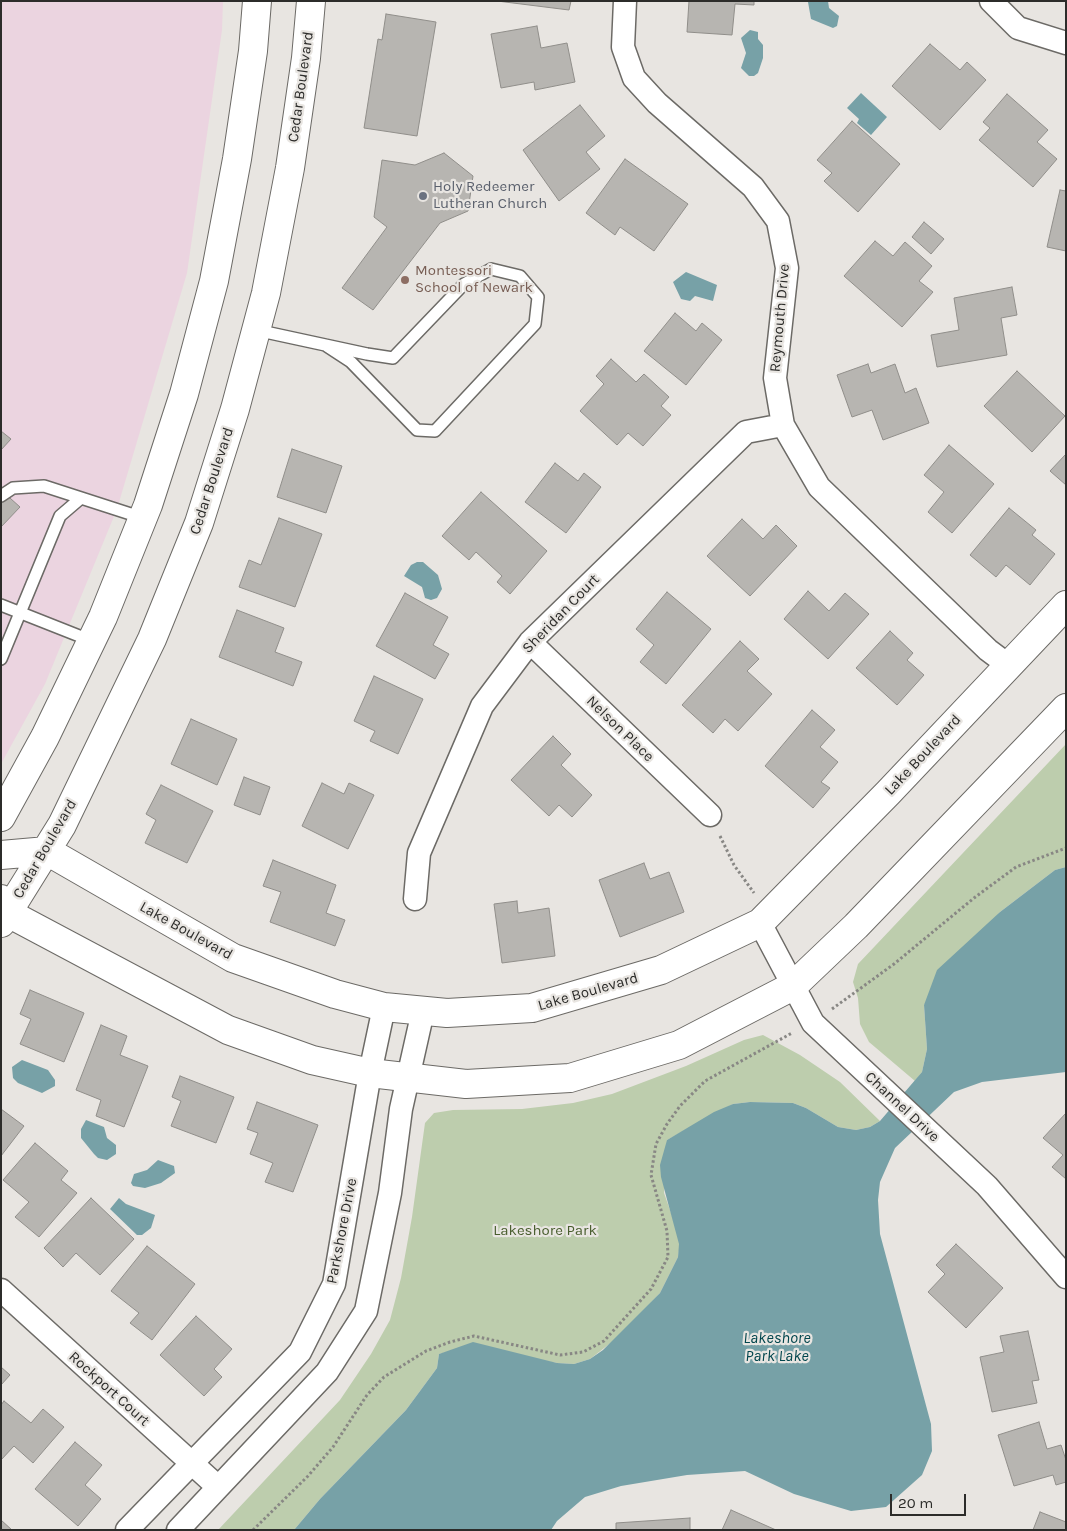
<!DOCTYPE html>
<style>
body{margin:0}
#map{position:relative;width:1067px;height:1531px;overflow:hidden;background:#e8e5e1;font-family:Karla,sans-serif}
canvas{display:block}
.frame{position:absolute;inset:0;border:2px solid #2c2c2a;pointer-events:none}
.scale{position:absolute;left:890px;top:1494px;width:76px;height:22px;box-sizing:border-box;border:2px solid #2c2c2a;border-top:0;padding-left:6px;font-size:15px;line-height:18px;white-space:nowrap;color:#2c2c2a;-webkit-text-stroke:4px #e8e5e1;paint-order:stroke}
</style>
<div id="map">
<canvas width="1067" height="1531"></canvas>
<div class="frame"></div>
<div class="scale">20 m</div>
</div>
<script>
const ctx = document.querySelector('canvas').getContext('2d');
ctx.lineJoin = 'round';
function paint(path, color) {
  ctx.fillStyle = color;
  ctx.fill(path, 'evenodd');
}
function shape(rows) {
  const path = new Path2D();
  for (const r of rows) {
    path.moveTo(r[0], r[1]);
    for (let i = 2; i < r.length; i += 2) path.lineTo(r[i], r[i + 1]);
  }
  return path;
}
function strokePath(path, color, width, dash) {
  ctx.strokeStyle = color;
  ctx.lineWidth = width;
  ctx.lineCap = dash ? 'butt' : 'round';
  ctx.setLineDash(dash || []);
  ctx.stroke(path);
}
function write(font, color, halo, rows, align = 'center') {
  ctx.font = font + ' Karla,sans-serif';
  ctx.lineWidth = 4.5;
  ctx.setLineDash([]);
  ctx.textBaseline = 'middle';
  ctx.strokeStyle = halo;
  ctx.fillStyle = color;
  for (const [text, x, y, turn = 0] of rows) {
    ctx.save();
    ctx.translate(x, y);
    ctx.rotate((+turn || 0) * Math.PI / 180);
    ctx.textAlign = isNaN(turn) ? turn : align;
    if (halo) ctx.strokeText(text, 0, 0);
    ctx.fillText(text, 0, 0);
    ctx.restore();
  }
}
const education = shape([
 [1,1,223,1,222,30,187,273,117,509,45,684,1,764]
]);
const green = shape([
 [1066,744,1066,867,1055,870,1000,912,924,1005,927,1049,922,1072,915,1081,869,1042,860,1024,858,998,853,982,858,964],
 [763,1035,800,1055,840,1082,880,1121,870,1127,856,1130,838,1127,806,1108,793,1103,750,1102,733,1104,667,1140,664,1193,676,1227,680,1244,678,1257,660,1293,617,1338,590,1359,574,1364,557,1363,462,1348,439,1354,437,1368,406,1410,320,1499,294,1530,218,1530,340,1400,371,1354,390,1320,401,1278,412,1217,425,1123,434,1113,453,1110,522,1109,573,1103,612,1094,686,1066,744,1040]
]);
const water = shape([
 [828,1,829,8,839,16,837,26,833,28,811,19,808,2],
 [750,30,758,32,758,39,763,45,763,58,758,73,754,76,749,76,741,68,746,53,741,38],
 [861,93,887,117,871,135,857,123,859,119,847,108],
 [686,272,717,285,713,301,695,296,690,301,681,299,673,282],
 [417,562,423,562,438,575,442,589,437,598,431,600,425,598,422,587,404,576,411,565],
 [1066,867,1066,1072,982,1082,954,1092,895,1148,880,1182,878,1200,880,1234,931,1424,932,1451,922,1475,886,1507,851,1511,794,1494,745,1471,687,1475,621,1486,585,1497,557,1521,551,1530,294,1530,320,1499,406,1410,437,1368,439,1354,473,1342,557,1363,574,1364,590,1359,603,1350,660,1293,678,1257,679,1244,661,1177,660,1165,667,1140,714,1112,733,1104,750,1102,793,1103,806,1108,838,1127,856,1130,870,1127,880,1121,922,1072,927,1049,924,1005,937,970,1000,912,1055,870],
 [22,1060,48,1070,55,1080,55,1086,42,1093,18,1083,13,1078,12,1067],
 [86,1120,104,1127,107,1138,116,1145,116,1154,107,1160,98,1158,94,1154,81,1138,81,1129],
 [158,1160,174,1166,175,1173,161,1183,145,1188,133,1186,131,1183,134,1174,147,1170],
 [119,1198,126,1204,155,1215,151,1228,142,1235,137,1235,110,1209]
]);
const building = shape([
 [497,1,571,1,569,10,497,1],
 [689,1,754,1,754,5,735,4,732,35,687,32,689,1],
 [386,14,436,22,417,136,364,128,378,39,382,40,386,14],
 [537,26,541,48,567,43,575,82,535,90,534,82,501,88,491,34,537,26],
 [930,44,960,70,967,62,986,80,940,130,892,86,930,44],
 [1007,94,1048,130,1037,142,1057,159,1033,187,979,140,990,128,983,122,1007,94],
 [580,105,605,136,586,152,600,169,559,201,523,150,580,105],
 [852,121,900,164,858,212,824,181,832,173,817,160,852,121],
 [444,153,473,176,468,211,440,223,373,310,342,288,387,227,374,217,382,160,415,165,444,153],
 [625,159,688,204,654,251,620,227,615,235,586,213,625,159],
 [1060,190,1066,191,1066,251,1047,247,1060,190],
 [924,222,944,239,931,254,912,237,924,222],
 [875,241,893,256,905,242,932,266,919,281,933,292,902,327,844,276,875,241],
 [1012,287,1017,315,1001,318,1007,355,937,367,931,335,959,330,954,298,1012,287],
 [675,313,696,331,702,323,722,340,686,385,644,351,675,313],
 [611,359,636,382,644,374,669,397,661,406,671,415,643,446,628,433,617,445,580,411,604,384,596,376,611,359],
 [868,364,871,373,895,364,905,393,916,388,929,423,883,440,872,410,852,417,837,375,868,364],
 [1017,371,1065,416,1032,452,984,406,1017,371],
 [1,431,11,439,1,450,1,431],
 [949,445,994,484,952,533,928,512,944,492,924,475,949,445],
 [292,449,342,466,326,513,277,497,292,449],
 [1066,454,1066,485,1050,471,1066,454],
 [555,463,578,481,584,473,601,487,566,533,525,502,555,463],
 [1,490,20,507,1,527,1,490],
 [481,492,547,551,510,594,497,582,502,576,476,552,469,560,442,536,481,492],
 [1009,508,1036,530,1032,535,1055,554,1030,585,1006,565,996,577,970,555,1009,508],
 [279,518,322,534,295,607,239,587,249,560,261,565,279,518],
 [742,519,763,539,776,525,797,546,750,596,707,556,742,519],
 [808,591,829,611,845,593,869,614,828,659,784,619,808,591],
 [667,592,711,629,666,684,640,662,654,645,636,629,667,592],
 [405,593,448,617,433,645,449,654,435,679,376,646,405,593],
 [237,610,284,628,275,652,302,662,293,686,219,657,237,610],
 [890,631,913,653,907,660,924,675,897,705,856,668,890,631],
 [740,641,759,659,747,671,772,694,738,731,725,719,713,733,682,705,740,641],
 [374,676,423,699,398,754,370,741,375,731,354,721,374,676],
 [812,710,835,730,820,747,838,762,821,782,830,788,813,808,765,766,812,710],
 [191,719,237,739,217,785,171,764,191,719],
 [553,736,571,754,561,765,592,795,572,817,559,805,549,816,511,780,553,736],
 [244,777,270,787,260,815,234,805,244,777],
 [322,783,344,794,349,783,374,795,348,849,302,826,322,783],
 [161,785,213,811,187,863,145,843,156,820,146,814,161,785],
 [273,860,336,885,326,913,345,920,335,946,270,922,281,892,263,886,273,860],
 [644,863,650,879,669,872,684,912,620,937,599,880,644,863],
 [517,901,518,913,549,908,555,956,502,963,494,904,517,901],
 [30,990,84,1013,64,1062,20,1044,31,1019,20,1014,30,990],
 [101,1025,127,1036,120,1055,148,1066,124,1127,96,1116,101,1100,76,1090,101,1025],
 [180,1076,234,1097,216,1143,171,1126,181,1101,172,1097,180,1076],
 [257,1102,318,1125,293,1192,265,1182,273,1163,250,1154,258,1133,247,1129,257,1102],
 [1,1109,24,1126,1,1156,1,1109],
 [1066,1113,1066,1179,1052,1167,1063,1155,1043,1138,1066,1113],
 [35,1143,68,1171,61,1180,77,1193,39,1237,15,1217,29,1202,3,1180,35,1143],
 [91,1198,134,1239,100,1275,76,1253,63,1267,44,1248,91,1198],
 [956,1244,1003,1288,966,1328,928,1292,945,1274,936,1265,956,1244],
 [147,1246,195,1284,152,1340,130,1323,139,1313,111,1291,147,1246],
 [196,1316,232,1349,214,1369,222,1377,204,1396,160,1355,196,1316],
 [1028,1331,1039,1380,1032,1381,1037,1403,992,1412,980,1357,1004,1352,1000,1336,1028,1331],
 [1,1367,10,1375,1,1385,1,1367],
 [4,1401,31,1423,43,1409,64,1427,33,1463,14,1446,1,1460,1,1405,4,1401],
 [1039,1422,1047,1449,1061,1445,1066,1460,1066,1482,1056,1485,1053,1475,1014,1486,998,1435,1039,1422],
 [75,1442,102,1465,85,1485,101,1499,78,1526,35,1489,75,1442],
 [731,1510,776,1530,722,1530,731,1510],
 [1040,1512,1066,1522,1066,1530,1033,1530,1040,1512],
 [690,1518,690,1530,616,1530,616,1523,690,1518],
 [1,1520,12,1530,1,1530,1,1520]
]);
const path = shape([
 [720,836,734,865,754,893],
 [832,1009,894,964,974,898,1016,867,1066,848],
 [253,1530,308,1476,333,1447,367,1395,384,1377,426,1351,450,1342,474,1336,560,1355,583,1352,604,1341,651,1289,668,1257,667,1231,651,1175,656,1144,667,1124,680,1106,705,1081,792,1033]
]);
const lane = shape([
 [256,330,367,354,393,358,464,284,491,269,520,276,538,297,535,324,435,431,417,430,351,362,325,345],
 [1,496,13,488,44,486,143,518],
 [1,605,92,641],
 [1,659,60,516,81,498]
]);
const street = shape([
 [625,1,623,47,634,78,657,103,753,187,778,221,787,268,775,378,783,425,819,487,988,650,1008,665],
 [991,1,1018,28,1066,43],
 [530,642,710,815],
 [415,899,419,853,482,706,530,642,746,432,783,425],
 [760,923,813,1023,987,1186,1066,1277],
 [1,1290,218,1487],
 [127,1530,300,1352,334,1284,370,1073,384,1007],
 [178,1530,327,1372,366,1311,390,1193,401,1109,423,1011]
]);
const secondary = shape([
 [1,817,45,737,103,617,148,505,184,394,214,281,237,159,253,51,257,1],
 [1,855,47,851,233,958,335,994,384,1007,447,1013,532,1008,661,970,760,923,888,793,1066,605],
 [1,899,8,913,228,1030,312,1060,370,1073,466,1084,570,1078,679,1045,793,986,856,926,1066,708],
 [1,923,62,825,152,639,199,523,235,409,266,293,290,168,306,58,311,1]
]);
const markers = [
 [423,196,5,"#6b7280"],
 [405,280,5,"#8d6e63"]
];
const streetNames = [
 ["Cedar Boulevard",301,87,-82],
 ["Reymouth Drive",780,318,-85],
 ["Cedar Boulevard",212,481,-72],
 ["Sheridan Court",561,614,-46],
 ["Nelson Place",620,729,44],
 ["Lake Boulevard",923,755,-47],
 ["Cedar Boulevard",45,849,-60],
 ["Lake Boulevard",186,931,29],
 ["Lake Boulevard",588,992,-16],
 ["Channel Drive",902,1107,43],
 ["Parkshore Drive",342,1231,-79],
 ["Rockport Court",109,1389,42]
];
const worshipNames = [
 ["Holy Redeemer",433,187],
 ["Lutheran Church",433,204]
];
const educationNames = [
 ["Montessori",415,271],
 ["School of Newark",415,288]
];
const parkNames = [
 ["Lakeshore Park",545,1231]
];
const waterNames = [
 ["Lakeshore",777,1338],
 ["Park Lake",777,1356]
];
paint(education, '#ebd4e0');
paint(green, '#bdcdad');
paint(water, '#77a1a7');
paint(building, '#b7b5b1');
strokePath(building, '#908e8a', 1);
strokePath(lane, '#6c6a66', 14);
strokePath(street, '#6c6a66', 25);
strokePath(secondary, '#6c6a66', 30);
strokePath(path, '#888784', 3, [2.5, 2.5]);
strokePath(lane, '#fff', 11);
strokePath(street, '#fff', 22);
strokePath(secondary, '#fff', 28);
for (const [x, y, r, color] of markers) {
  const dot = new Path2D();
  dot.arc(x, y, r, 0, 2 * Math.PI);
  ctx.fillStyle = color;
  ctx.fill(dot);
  strokePath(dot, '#e8e5e1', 2);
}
write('15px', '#2c2c2a', '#e8e5e1', streetNames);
write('15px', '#5b616d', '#e8e5e1', worshipNames, 'left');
write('15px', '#785e54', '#e8e5e1', educationNames, 'left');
write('15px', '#495e2e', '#e8e5e1', parkNames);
write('italic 16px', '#00454c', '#e8e5e1', waterNames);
</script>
